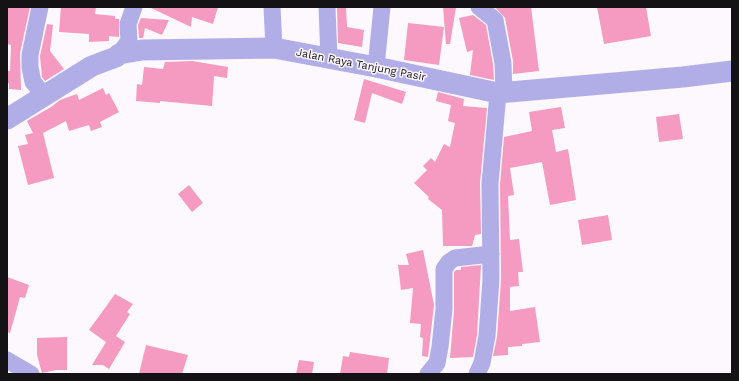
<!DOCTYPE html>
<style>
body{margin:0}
#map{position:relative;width:739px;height:381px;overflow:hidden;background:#fdf7fe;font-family:"Work Sans",sans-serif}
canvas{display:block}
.frame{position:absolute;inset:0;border:8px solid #151216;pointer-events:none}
</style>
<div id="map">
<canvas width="739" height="381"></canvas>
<div class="frame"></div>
</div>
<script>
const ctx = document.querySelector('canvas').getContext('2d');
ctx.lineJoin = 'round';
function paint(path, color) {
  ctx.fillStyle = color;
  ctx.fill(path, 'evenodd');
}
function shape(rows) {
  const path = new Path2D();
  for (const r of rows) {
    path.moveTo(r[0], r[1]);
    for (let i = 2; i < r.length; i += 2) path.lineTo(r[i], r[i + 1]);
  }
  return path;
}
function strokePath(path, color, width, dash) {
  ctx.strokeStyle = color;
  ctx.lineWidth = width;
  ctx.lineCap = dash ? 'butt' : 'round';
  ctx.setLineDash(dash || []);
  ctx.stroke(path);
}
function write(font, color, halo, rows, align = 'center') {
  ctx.font = font + ' "Work Sans",sans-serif';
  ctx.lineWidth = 3;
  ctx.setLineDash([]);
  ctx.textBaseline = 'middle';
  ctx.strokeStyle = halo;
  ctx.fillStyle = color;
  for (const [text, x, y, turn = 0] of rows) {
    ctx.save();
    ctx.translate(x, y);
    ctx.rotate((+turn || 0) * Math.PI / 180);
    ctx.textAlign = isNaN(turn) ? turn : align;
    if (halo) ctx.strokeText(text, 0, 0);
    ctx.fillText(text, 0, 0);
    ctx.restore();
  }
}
const building = shape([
 [7,7,30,7,20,53,21,90,9,89,9,83,7,83,7,71,10,71,11,45,7,44],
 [61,7,96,7,95,14,115,16,115,19,119,19,119,37,109,36,109,41,89,42,89,34,59,32],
 [149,7,218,7,213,24,192,17,191,27],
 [337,7,346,7,347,27,364,30,362,47,338,43],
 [443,7,456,7,450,44,446,44],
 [495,7,531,7,539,71,513,74,513,61,505,18],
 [597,7,646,7,651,36,604,44],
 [473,15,486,25,493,64,494,80,470,75,473,50,467,52,459,18],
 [141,18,169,20,162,35,145,28,143,38,139,38,138,25],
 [408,23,444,27,439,65,404,60],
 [47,24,53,25,50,51,64,69,45,81,42,77,40,56],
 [192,61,228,67,227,78,214,76,212,106,160,101,160,103,136,101,137,84,142,85,144,67,163,69,165,62],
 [364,79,406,92,402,104,372,93,365,123,354,120],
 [103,88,106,95,109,93,119,112,100,122,102,127,91,131,89,125,69,131,66,121,43,133,54,178,28,185,18,146,28,144,25,135,33,133,27,121,51,107,60,100,77,94,79,100],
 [438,92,464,99,463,106,487,108,480,183,481,234,475,235,472,246,443,246,442,210,428,199,429,197,414,183,427,170,423,166,431,158,435,162,444,144,450,147,455,123,448,121,451,105,436,101],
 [561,107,565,128,552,130,556,152,568,149,576,200,550,205,542,162,510,168,514,195,508,196,510,240,519,239,523,272,518,272,519,286,510,287,510,311,535,307,540,342,522,344,522,346,508,347,508,355,493,356,497,337,501,280,500,184,504,137,532,131,529,112],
 [679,114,683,139,659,142,656,117],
 [189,185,203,203,192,212,178,194],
 [608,215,612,240,582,245,578,220],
 [423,250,434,305,428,357,422,356,423,338,420,337,421,324,410,323,413,288,401,290,398,265,409,265,406,254],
 [481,265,477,335,473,357,450,358,454,310,454,272,456,270,461,270,461,267],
 [7,277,29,285,25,298,20,297,10,333,7,332],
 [115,294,133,304,127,312,130,314,116,336,125,342,109,369,103,365,92,365,106,342,89,330],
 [67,337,67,370,56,370,42,373,37,355,37,338],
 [146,345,188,355,182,374,139,374],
 [350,352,389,358,387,374,340,374,343,356,349,357],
 [299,360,314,362,312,374,296,374]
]);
const minor = shape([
 [40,7,30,55,30,67,33,82,45,96],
 [272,7,274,48],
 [327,7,329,59],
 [479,7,495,20,503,63,504,92],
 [119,54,129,41,128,24,134,7],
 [376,67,382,7],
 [7,360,31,374],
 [428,374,437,363,440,347,444,309,444,269,449,262,455,258,491,254],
 [477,374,482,363,487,336,491,279,490,184,498,93]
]);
const tertiary = shape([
 [7,119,92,66,116,57,119,54,142,50,274,48,376,67,498,93,683,77,732,71]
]);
const streetNames = [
 ["Jalan Raya Tanjung Pasir",361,65,11]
];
paint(building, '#f59ac0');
strokePath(minor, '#b1aee7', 17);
strokePath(tertiary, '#b1aee7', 21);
write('11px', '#151216', '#fdf7fe', streetNames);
</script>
